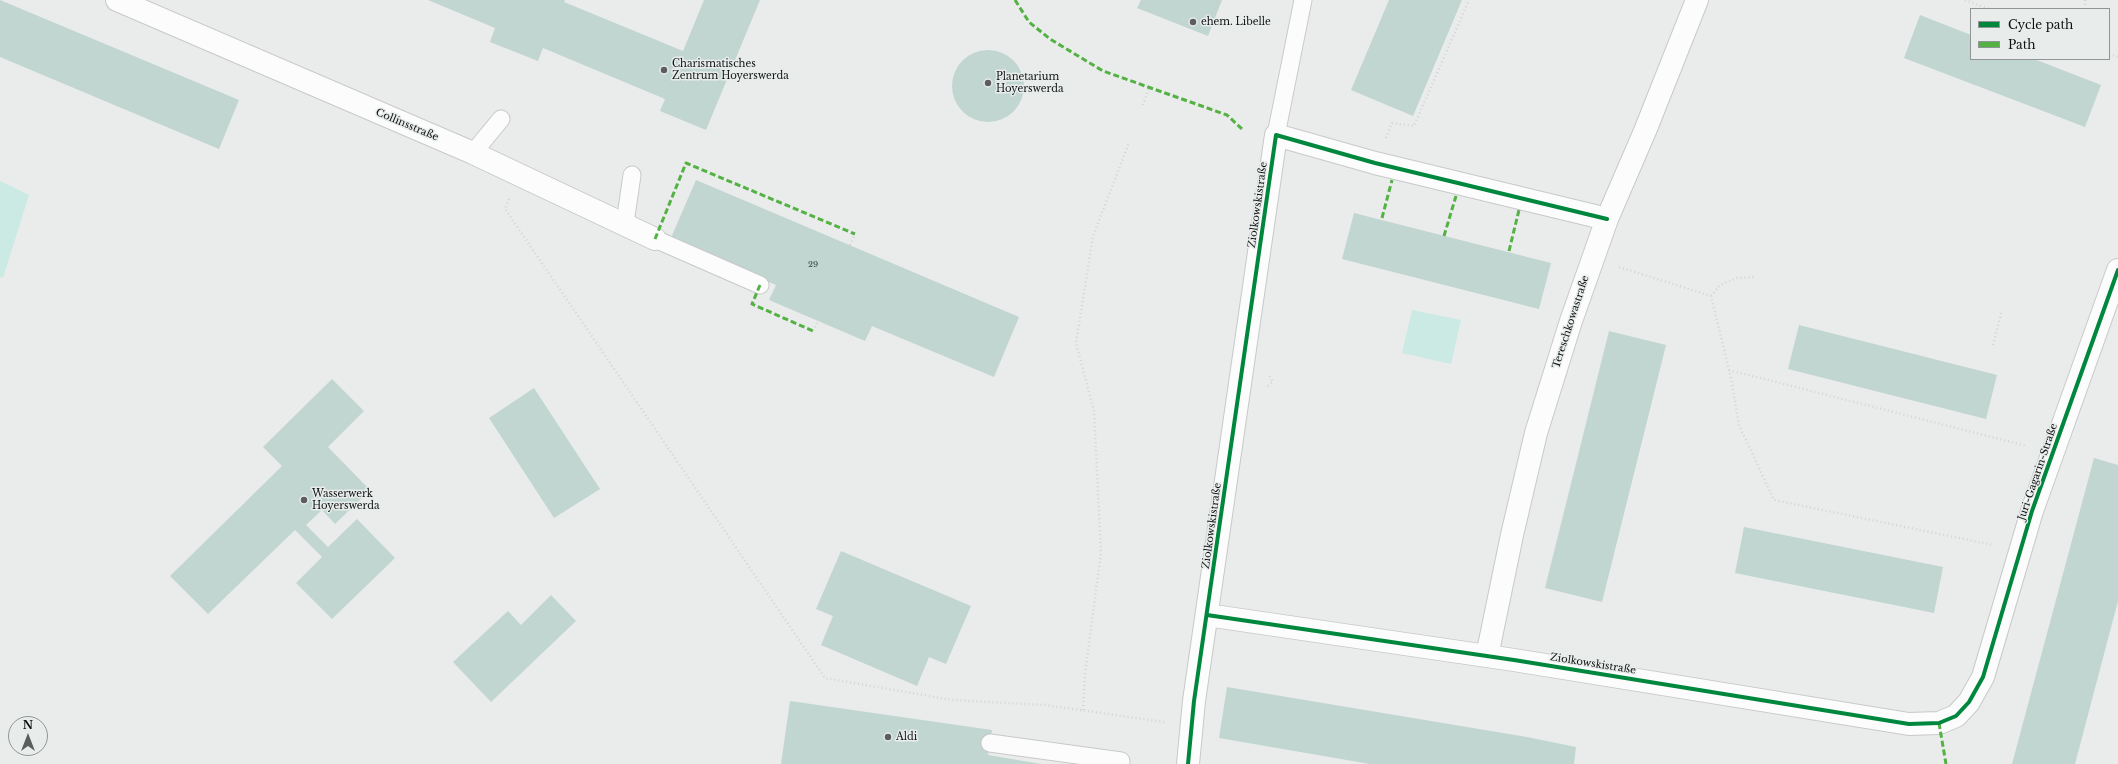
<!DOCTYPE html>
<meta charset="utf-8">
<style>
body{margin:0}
#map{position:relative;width:2118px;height:764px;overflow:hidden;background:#e9eceb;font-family:"Libre Baskerville",serif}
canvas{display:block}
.legend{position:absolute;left:1970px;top:8px;width:140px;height:52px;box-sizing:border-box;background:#e8edec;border:1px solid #929595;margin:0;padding:5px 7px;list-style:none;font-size:12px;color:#101212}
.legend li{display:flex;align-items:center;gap:8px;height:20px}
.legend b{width:20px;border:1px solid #929595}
.north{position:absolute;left:8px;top:716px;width:40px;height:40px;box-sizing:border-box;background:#e8edec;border:1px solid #929595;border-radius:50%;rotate:0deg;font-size:11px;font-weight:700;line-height:16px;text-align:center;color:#101212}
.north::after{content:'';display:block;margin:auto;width:14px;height:18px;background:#5c5e5e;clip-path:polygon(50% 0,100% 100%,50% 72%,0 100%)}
</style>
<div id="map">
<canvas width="2118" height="764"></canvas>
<ul class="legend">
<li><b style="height:5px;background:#00873e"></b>Cycle path</li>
<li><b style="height:5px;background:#54b144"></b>Path</li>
</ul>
<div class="north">N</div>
</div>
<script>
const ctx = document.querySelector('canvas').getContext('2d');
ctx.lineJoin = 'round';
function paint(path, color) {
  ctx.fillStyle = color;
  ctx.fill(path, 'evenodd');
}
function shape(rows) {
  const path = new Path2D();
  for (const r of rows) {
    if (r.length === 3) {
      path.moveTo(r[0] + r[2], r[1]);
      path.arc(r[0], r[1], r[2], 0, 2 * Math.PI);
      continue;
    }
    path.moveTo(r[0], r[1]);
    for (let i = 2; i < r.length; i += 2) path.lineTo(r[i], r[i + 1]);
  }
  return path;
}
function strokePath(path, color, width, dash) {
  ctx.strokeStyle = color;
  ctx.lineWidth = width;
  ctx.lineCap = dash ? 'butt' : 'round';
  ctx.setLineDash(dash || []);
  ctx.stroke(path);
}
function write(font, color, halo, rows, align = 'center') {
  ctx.font = font + ' "Libre Baskerville",serif';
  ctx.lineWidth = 3;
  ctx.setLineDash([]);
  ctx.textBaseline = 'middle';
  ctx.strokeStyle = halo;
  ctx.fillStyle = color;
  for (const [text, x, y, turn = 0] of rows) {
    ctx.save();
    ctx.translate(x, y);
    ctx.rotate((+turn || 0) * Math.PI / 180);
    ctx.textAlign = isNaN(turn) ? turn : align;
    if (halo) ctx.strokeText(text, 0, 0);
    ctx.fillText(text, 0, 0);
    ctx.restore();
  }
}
const green = shape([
 [0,181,29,195,3,278,0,277],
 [1412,310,1461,320,1451,364,1402,353]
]);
const building = shape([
 [0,0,239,100,219,149,0,57],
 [428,0,565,0,564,2,683,51,704,0,760,0,706,130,660,111,665,99,543,48,538,61,490,42,495,28],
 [1141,0,1222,0,1208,36,1137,8],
 [1389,0,1462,0,1413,116,1351,90],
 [1920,15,1971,35,1971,59,2034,59,2101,85,2085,127,1904,58],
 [988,86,36],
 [696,180,1019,317,994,377,872,326,865,341,769,300,776,285,670,240],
 [1354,213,1551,263,1539,309,1342,259],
 [1799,325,1997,375,1986,419,1788,369],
 [1609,331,1666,345,1602,602,1545,588],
 [332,379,364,411,328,447,370,490,335,524,322,510,306,525,328,547,357,519,395,558,332,619,296,583,322,557,295,530,208,614,170,576,282,466,263,447],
 [534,388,600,489,554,518,489,418],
 [2094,458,2118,465,2118,601,2075,764,2012,764],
 [1744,527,1943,567,1934,613,1735,573],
 [841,551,971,606,946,664,929,657,917,686,821,645,833,616,816,609],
 [551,595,576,621,491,702,453,662,508,611,521,625],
 [1227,687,1527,737,1576,747,1574,764,1370,764,1219,738],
 [790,701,992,730,988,755,1041,764,781,764]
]);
const path = shape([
 [1965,0,1989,9],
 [2085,9,2085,0],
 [2109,54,2118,57],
 [1143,105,1149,88],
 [1386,138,1392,123,1414,126,1469,0],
 [509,199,505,209,825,678,952,700,1045,705,1164,722],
 [850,245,855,234],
 [1619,267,1711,296,1731,378,1739,425,1774,500,1993,545],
 [1711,296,1720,285,1737,278,1754,277],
 [813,331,818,321],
 [1993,345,2002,310],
 [1729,370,2027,446],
 [1268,386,1273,381,1269,375],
 [1083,710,1085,674,1101,553,1094,411,1076,343,1093,236,1129,143]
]);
const service = shape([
 [1276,135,1303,0],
 [473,153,501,119],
 [625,223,632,175],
 [655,239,760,285],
 [990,743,1121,761]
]);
const minor = shape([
 [117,0,473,153,655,239],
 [1207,615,1514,660,1909,724,1939,723,1956,716,1969,702,1983,677,2032,511,2118,270],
 [1487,656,1512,535,1536,433,1571,321,1607,219,1645,131,1697,0],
 [1188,764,1194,701,1276,135,1375,163,1607,219]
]);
const quiet = shape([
 [1015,0,1029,22,1050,39,1103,71,1227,115,1242,129],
 [1382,218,1392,180],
 [1444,236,1456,196],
 [655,239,686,163,855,234],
 [1509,251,1519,210],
 [760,285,752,304,813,331],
 [1939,723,1946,764]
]);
const cycleway = shape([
 [1207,615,1514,660,1909,724,1939,723,1956,716,1969,702,1983,677,2032,511,2118,270],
 [1188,764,1194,701,1276,135,1375,163,1607,219]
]);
const markers = [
 [1193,22,4,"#5c5e5e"],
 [664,70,4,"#5c5e5e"],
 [988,83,4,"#5c5e5e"],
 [304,500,4,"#5c5e5e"],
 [888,737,4,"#5c5e5e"]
];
const numberNames = [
 ["29",813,265]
];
const poiNames = [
 ["ehem. Libelle",1201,22],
 ["Charismatisches",672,64],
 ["Zentrum Hoyerswerda",672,76],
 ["Planetarium",996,77],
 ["Hoyerswerda",996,89],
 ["Wasserwerk",312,494],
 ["Hoyerswerda",312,506],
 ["Aldi",896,737]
];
const streetNames = [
 ["Collinsstraße",407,125,23],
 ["Ziolkowskistraße",1258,205,-82],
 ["Tereschkowastraße",1571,322,-72],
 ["Juri-Gagarin-Straße",2038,472,-71],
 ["Ziolkowskistraße",1212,526,-82],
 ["Ziolkowskistraße",1593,664,9]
];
paint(green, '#caeae3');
paint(building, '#c1d5d1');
strokePath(service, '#c8c9c9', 19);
strokePath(minor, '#c8c9c9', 24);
strokePath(path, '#d4d4d4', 2.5, [1, 3]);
strokePath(service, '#fcfcfc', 17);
strokePath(minor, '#fcfcfc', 22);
strokePath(quiet, '#54b144', 3, [6, 3]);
strokePath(cycleway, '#00873e', 4);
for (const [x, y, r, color] of markers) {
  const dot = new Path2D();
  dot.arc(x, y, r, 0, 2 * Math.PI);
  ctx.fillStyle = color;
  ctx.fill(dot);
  strokePath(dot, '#e8edec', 1.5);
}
write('8px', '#3c4342', null, numberNames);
write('10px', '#101212', '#e8edec', poiNames, 'left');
write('10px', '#101212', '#e8edec', streetNames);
</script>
